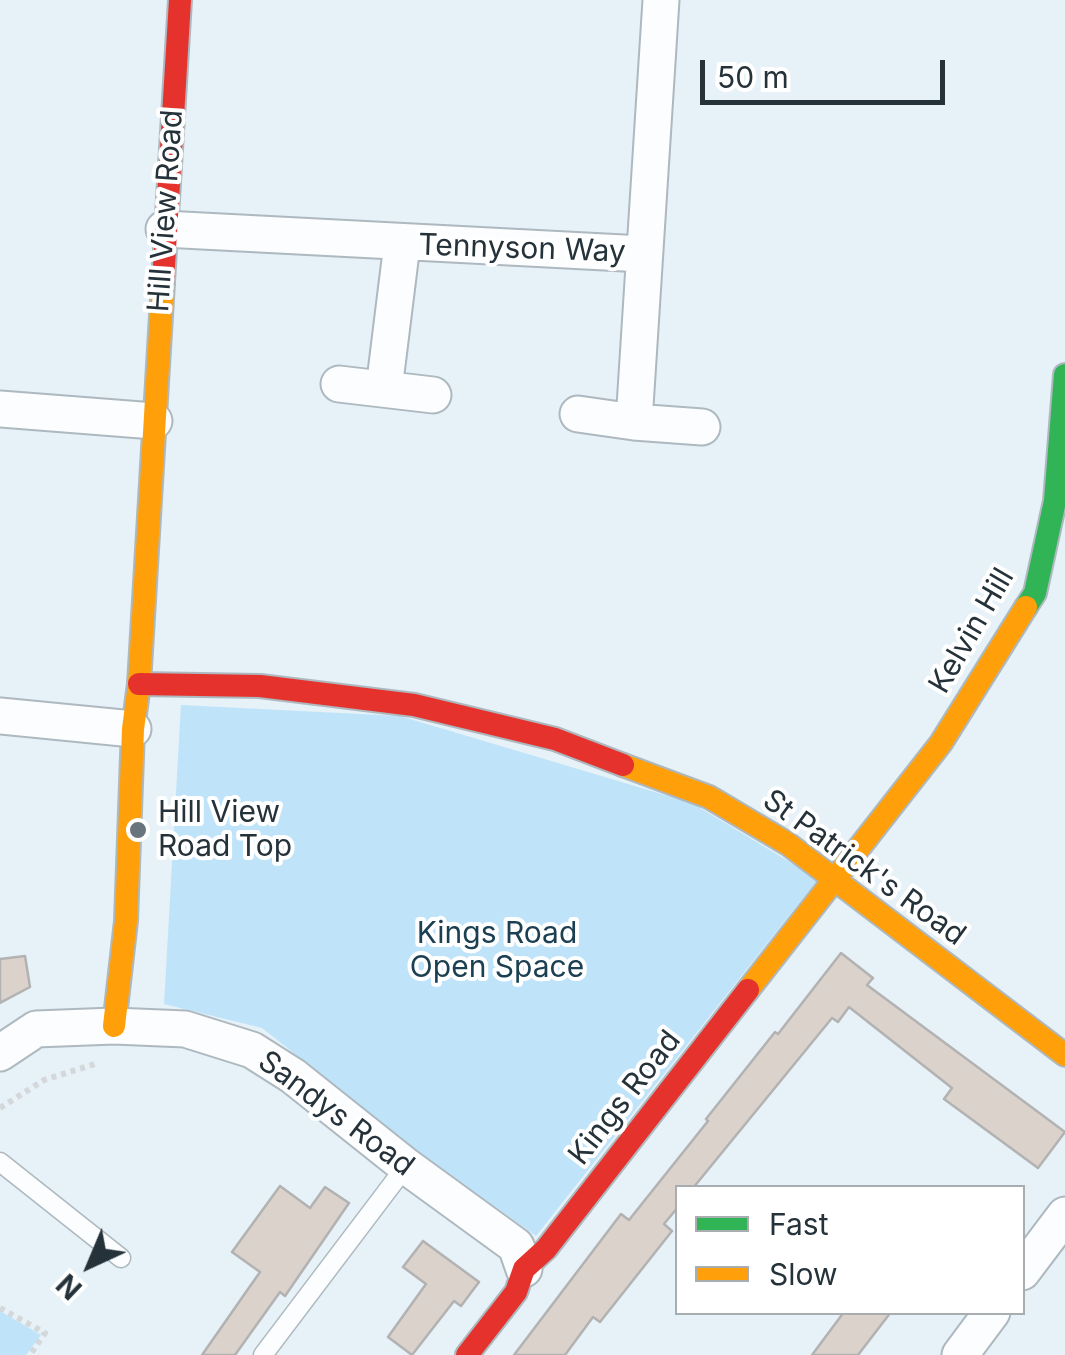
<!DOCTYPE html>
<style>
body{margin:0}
#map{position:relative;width:1065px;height:1355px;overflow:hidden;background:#e6f1f8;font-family:Inter,sans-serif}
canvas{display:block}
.legend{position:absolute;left:675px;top:1185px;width:350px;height:130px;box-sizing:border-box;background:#fff;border:2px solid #a8adb0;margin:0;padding:12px 18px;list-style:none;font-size:30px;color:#25323a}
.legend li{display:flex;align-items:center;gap:20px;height:50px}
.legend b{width:50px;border:2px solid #a8adb0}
.north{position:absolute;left:40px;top:1215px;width:100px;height:100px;-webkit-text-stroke:8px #fff;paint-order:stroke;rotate:224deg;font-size:28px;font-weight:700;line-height:40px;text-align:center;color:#25323a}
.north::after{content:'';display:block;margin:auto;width:35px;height:45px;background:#25323a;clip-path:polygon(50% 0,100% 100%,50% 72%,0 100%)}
.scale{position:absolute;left:700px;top:60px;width:245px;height:45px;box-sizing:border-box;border:5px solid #25323a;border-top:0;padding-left:12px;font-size:30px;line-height:35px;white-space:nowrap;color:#25323a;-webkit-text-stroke:8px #fff;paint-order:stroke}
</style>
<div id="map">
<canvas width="1065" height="1355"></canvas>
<ul class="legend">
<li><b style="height:12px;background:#30b455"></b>Fast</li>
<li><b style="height:12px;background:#ff9f0a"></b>Slow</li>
</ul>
<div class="north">N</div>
<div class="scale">50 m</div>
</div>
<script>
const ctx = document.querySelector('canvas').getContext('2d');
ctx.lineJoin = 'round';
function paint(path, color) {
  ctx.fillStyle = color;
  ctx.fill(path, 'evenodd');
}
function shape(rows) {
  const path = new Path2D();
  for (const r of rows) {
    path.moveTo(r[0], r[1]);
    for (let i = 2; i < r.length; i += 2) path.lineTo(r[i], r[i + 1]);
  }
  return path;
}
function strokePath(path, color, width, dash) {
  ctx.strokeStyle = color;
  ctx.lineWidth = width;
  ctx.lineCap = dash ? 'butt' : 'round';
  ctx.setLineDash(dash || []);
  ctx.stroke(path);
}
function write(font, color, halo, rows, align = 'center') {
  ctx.font = font + ' Inter,sans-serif';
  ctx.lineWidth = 8;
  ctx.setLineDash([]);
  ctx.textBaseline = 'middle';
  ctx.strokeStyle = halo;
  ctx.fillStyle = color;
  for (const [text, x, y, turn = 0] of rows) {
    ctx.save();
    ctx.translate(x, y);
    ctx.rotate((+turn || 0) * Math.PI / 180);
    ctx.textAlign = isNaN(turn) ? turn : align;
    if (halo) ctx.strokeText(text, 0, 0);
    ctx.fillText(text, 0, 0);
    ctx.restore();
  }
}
const green = shape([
 [181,705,400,716,692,803,818,879,536,1236,420,1153,262,1028,164,1004],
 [0,1311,41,1335,26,1355,0,1355]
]);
const building = shape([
 [841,953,873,978,867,985,1065,1132,1038,1168,944,1099,952,1088,849,1007,838,1022,832,1018,693,1188,678,1188,678,1207,664,1224,672,1231,600,1322,593,1317,565,1355,514,1355,621,1214,629,1220,708,1121,706,1119,775,1032,778,1034,841,953],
 [25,956,30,987,0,1003,0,959,25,956],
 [280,1186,310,1208,325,1187,349,1203,285,1296,280,1292,235,1355,202,1355,260,1272,232,1252,280,1186],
 [423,1241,479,1282,461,1306,454,1301,412,1355,388,1337,426,1284,403,1267,423,1241],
 [844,1312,891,1312,858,1355,812,1355,844,1312]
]);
const path = shape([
 [0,1108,44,1080,98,1063],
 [0,1308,45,1333,30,1355]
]);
const lane = shape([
 [0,1162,121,1258],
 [263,1355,406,1166]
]);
const street = shape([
 [164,229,643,254],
 [339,384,433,395],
 [384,389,402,244],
 [0,409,154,421],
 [578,414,634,422,702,427],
 [634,422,661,0],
 [0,716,133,729],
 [0,1053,36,1029,114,1026,185,1029,252,1050,293,1076,406,1166,516,1246,524,1269],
 [1022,1272,1065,1215],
 [960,1355,992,1312]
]);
const fast = shape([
 [1026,607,1035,593,1055,501,1065,375]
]);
const slow = shape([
 [623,765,709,797,788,844,1065,1055],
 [748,990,941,743,1026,607],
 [114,1026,126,921,133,729,139,684,163,282]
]);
const jam = shape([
 [163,282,180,0],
 [139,684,260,686,414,705,555,739,623,765],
 [467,1355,516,1292,524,1269,546,1249,748,990]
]);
const markers = [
 [138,830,10,"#69757c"]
];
const streetNames = [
 ["Hill View Road",166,211,-86],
 ["Tennyson Way",522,249,2],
 ["Kelvin Hill",972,631,-60],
 ["St Patrick's Road",864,868,36],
 ["Kings Road",625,1098,-52],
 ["Sandys Road",336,1114,37]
];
const poiNames = [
 ["Hill View",158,813],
 ["Road Top",158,847]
];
const parkNames = [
 ["Kings Road",497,934],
 ["Open Space",497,968]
];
paint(green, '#bfe4fa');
paint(building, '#dad2cb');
strokePath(building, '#b3b2b2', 2.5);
strokePath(lane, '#adb8bf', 21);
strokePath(street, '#adb8bf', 39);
strokePath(fast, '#adb8bf', 26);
strokePath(slow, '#adb8bf', 26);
strokePath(jam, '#adb8bf', 26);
strokePath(path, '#d4d8da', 6, [5, 5]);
strokePath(lane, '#fbfdfe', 18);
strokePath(street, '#fbfdfe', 35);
strokePath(fast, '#30b455', 22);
strokePath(slow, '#ff9f0a', 22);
strokePath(jam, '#e5322d', 22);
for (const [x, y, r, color] of markers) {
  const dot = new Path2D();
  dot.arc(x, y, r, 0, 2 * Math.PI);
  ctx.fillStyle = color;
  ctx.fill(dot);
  strokePath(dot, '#fff', 4);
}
write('30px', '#25323a', '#fff', streetNames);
write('30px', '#25323a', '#fff', poiNames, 'left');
write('30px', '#1c4053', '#fff', parkNames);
</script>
